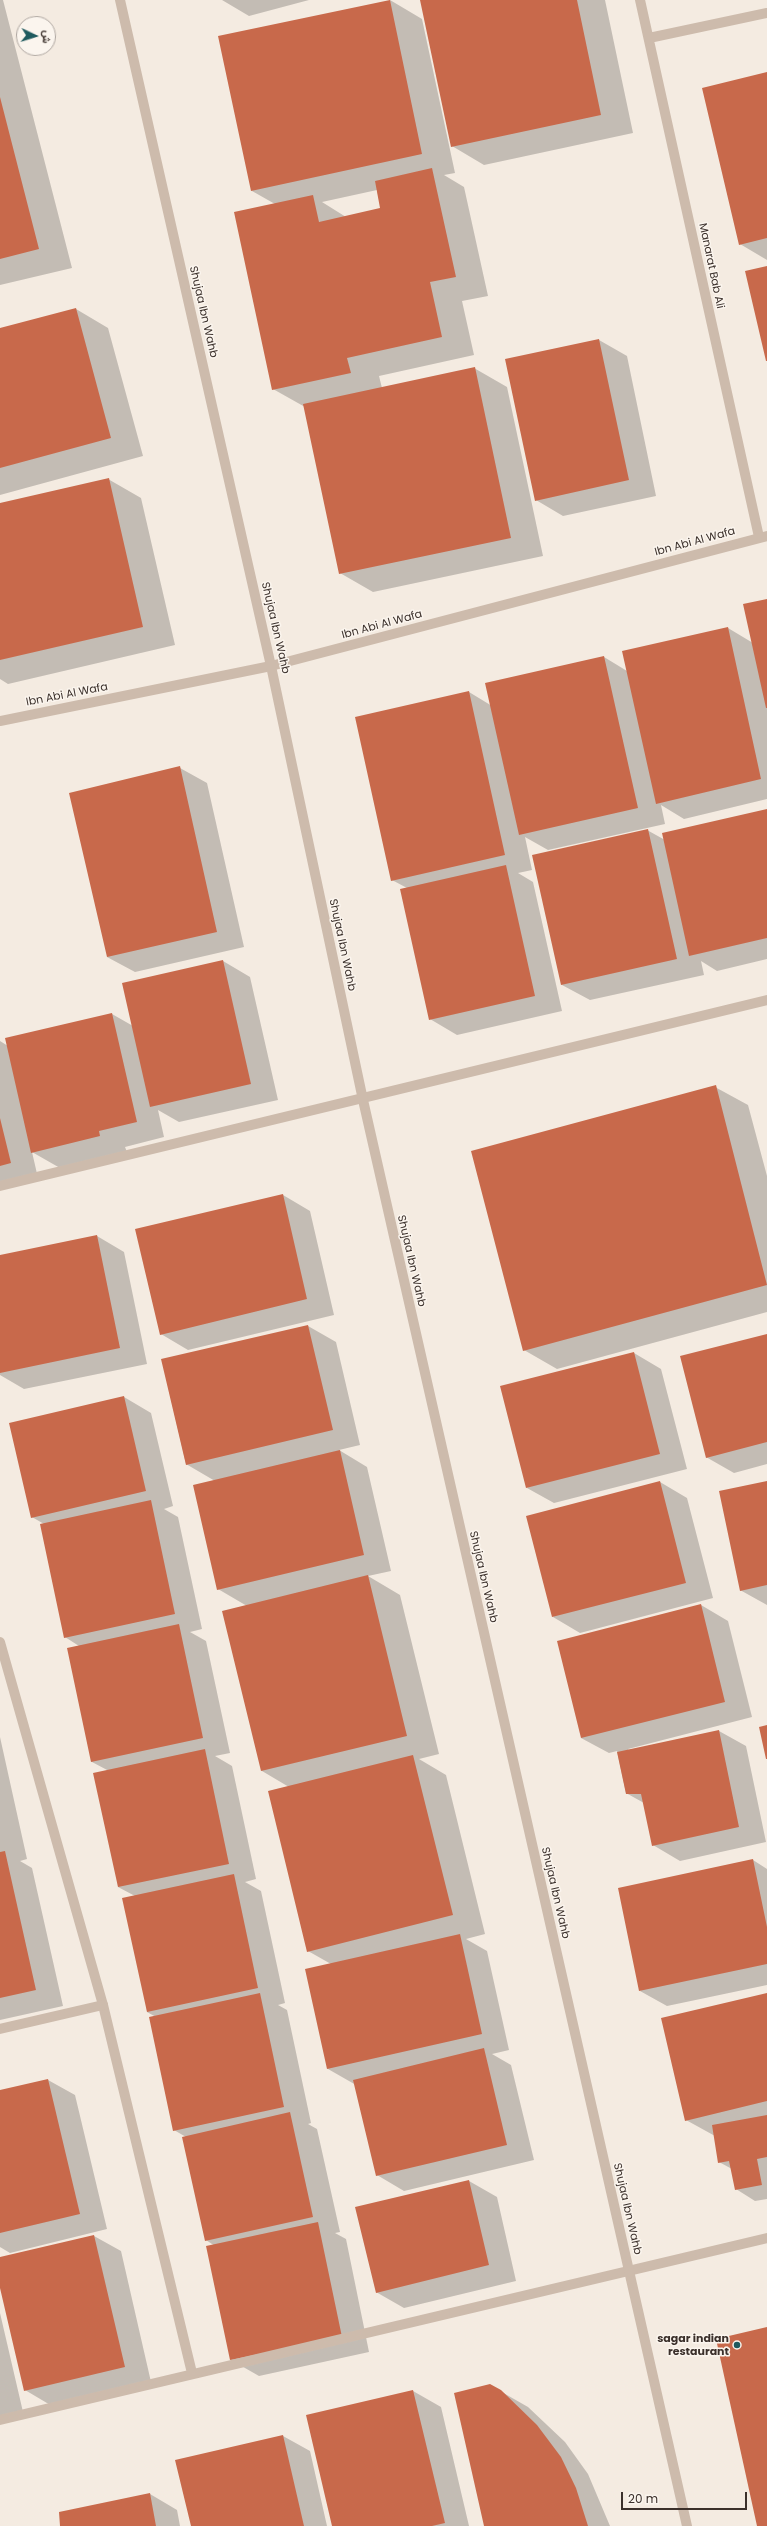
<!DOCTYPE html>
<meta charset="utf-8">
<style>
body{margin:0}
#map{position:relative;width:767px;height:2526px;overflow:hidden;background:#f4ebe1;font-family:Poppins,Vazirmatn,sans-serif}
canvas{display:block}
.north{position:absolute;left:16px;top:16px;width:40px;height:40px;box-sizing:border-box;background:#fbf5ee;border:1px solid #aea6a0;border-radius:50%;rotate:94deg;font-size:11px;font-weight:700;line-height:16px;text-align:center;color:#3b302b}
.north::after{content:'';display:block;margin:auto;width:14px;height:18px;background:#1f5a5e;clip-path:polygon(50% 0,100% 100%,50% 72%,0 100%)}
.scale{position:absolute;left:621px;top:2492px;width:126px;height:18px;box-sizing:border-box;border:2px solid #3b302b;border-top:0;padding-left:5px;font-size:12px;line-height:14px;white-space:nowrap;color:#3b302b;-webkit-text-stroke:3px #fbf5ee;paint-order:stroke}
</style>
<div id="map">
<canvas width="767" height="2526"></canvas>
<div class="north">ش</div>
<div class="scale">20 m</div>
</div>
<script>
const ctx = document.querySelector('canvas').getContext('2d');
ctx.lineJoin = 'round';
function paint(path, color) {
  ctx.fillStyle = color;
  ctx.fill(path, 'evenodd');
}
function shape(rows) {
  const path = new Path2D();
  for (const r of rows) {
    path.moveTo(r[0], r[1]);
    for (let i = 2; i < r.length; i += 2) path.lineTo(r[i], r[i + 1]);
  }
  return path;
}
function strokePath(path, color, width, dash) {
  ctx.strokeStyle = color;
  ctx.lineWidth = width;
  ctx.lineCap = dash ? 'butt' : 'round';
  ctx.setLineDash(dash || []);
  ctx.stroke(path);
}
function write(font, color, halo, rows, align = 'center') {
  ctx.font = font + ' Poppins,sans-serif';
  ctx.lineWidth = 3;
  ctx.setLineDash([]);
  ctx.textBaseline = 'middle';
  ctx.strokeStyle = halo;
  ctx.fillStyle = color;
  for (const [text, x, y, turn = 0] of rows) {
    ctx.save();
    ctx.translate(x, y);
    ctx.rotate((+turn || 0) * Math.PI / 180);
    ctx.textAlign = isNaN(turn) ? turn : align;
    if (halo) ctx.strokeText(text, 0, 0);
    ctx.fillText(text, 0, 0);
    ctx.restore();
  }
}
const shadow = shape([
 [0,0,3,0,72,268,0,285],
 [222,0,309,0,249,16],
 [390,0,422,19,455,173,444,175,464,187,488,296,462,301,474,355,379,376,382,388,474,368,507,387,543,556,373,592,340,573,305,407,273,389,275,204,252,191],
 [377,190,381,209,346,217,322,202],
 [421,0,605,0,633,133,484,165,452,146],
 [767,73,767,260,740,244],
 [76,309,108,328,143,456,0,495,0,329],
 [599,340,627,356,656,496,563,516,536,500,506,360],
 [108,479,141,498,175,645,8,684,0,679,0,504],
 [767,600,767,799,684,819,661,805,665,824,548,850,525,837,532,870,518,873,533,882,562,1011,457,1035,430,1019,407,888,392,880,469,692,492,706,604,657,627,671,728,628,753,643],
 [180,768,207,783,244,947,135,972,107,957],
 [767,810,767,959,717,971,701,961,704,975,590,1000,562,985,647,830,665,840],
 [223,961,250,977,278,1100,179,1122,158,1110,164,1137,125,1147,127,1152,60,1168,32,1152,38,1178,0,1187,0,1041,8,1046,112,1014,133,1026],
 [715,1087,748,1105,767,1176,767,1312,557,1369,524,1350],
 [283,1195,310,1211,334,1315,188,1350,161,1334],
 [97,1236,124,1252,147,1364,24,1389,0,1375,0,1256],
 [308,1326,336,1342,360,1445,339,1450,367,1467,391,1571,368,1576,400,1595,439,1754,419,1759,446,1775,485,1934,466,1939,487,1951,509,2050,492,2054,511,2065,534,2160,404,2191,377,2175,356,2085,328,2069,331,1964,308,1951,289,1787,262,1771,223,1612,247,1606,218,1589,215,1481,186,1464,162,1360],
 [767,1335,767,1464,734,1473,706,1457],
 [634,1353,661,1369,687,1469,554,1503,527,1488],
 [124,1397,151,1413,173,1506,164,1509,178,1517,202,1629,190,1632,206,1641,230,1753,215,1756,232,1766,256,1879,245,1882,261,1891,285,2003,278,2005,287,2010,311,2123,308,2124,317,2129,340,2232,335,2233,346,2239,369,2352,259,2376,231,2360,208,2247,215,2246,206,2240,186,2137,174,2130,156,2017,147,2012,135,1896,118,1887,109,1771,92,1762,79,1646,65,1637,44,1524,32,1517],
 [660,1482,687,1498,713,1598,580,1633,553,1617],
 [767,1482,767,1605,740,1590],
 [701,1605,728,1621,752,1717,628,1749,629,1750,719,1731,746,1746,766,1842,680,1861,653,1845,644,1803,626,1793,617,1751,609,1753,581,1738],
 [0,1737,27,1859,20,1861,32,1868,63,2006,0,2020],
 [753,1860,767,1869,767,1985,667,2006,640,1991],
 [767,1994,767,2199,755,2201,736,2189,732,2169,719,2162,715,2136,686,2120],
 [48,2080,75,2095,107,2229,10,2253,0,2247,0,2091],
 [469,2181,497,2197,516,2281,404,2308,376,2292],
 [94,2236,121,2251,151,2382,52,2406,25,2390,0,2284,0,2258],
 [0,2313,23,2412,0,2418],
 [413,2391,441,2407,469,2526,333,2526],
 [500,2391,528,2407,565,2442,588,2474,610,2526,485,2526],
 [283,2436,310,2451,327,2526,192,2526],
 [150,2494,177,2510,180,2526,63,2526]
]);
const building = shape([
 [390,0,422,154,251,191,218,36],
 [420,0,577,0,601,115,451,147],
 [767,72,767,238,739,245,702,88],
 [0,97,39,249,0,259],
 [432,168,456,277,430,282,442,337,347,358,351,373,272,390,234,212,313,195,319,222,380,208,375,181],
 [767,266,767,361,766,361,745,271],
 [76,308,111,438,0,468,0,328],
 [599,339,629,480,535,501,505,359],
 [475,367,511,538,339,574,303,404],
 [109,478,143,627,0,660,0,503],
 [767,599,767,708,766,708,743,604],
 [728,627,761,779,656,804,622,651],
 [604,656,638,808,519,835,485,683],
 [469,691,505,855,391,881,355,717],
 [180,766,217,932,107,957,69,793],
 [767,809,767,938,689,956,662,833],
 [648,829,677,959,561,985,532,855],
 [506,865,535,996,429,1020,400,889],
 [223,960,251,1084,150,1107,122,983],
 [112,1013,137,1122,99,1131,100,1136,31,1153,5,1038],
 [716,1085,767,1285,523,1351,471,1151],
 [0,1118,11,1163,0,1166],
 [283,1194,307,1299,160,1335,135,1229],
 [97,1235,120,1348,0,1373,0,1255],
 [308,1325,333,1430,186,1465,161,1359],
 [767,1334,767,1442,706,1458,680,1356],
 [634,1352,660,1454,526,1488,500,1386],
 [124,1396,146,1491,31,1518,9,1423],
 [340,1450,364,1555,217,1590,193,1485],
 [660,1481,686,1583,552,1617,526,1516],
 [767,1481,767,1585,740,1591,719,1491],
 [151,1500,175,1614,64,1638,40,1524],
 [368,1575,407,1736,261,1771,222,1611],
 [701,1604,725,1702,581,1738,557,1641],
 [179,1624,203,1738,91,1762,67,1648],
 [767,1725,767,1759,766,1759,759,1727],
 [719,1730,739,1827,652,1846,641,1794,626,1794,617,1752],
 [205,1749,229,1864,118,1887,93,1773],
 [413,1755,453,1915,307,1952,268,1791],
 [5,1851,36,1990,0,1998,0,1852],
 [753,1859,767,1927,767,1964,639,1991,618,1888],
 [234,1874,258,1988,147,2012,122,1898],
 [460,1934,482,2034,327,2069,305,1969],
 [260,1993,284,2107,173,2131,149,2017],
 [767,1993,767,2101,685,2121,661,2018],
 [484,2048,507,2145,376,2176,353,2080],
 [48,2079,80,2214,0,2233,0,2090],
 [290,2112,313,2217,205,2241,182,2137],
 [767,2115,767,2157,757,2159,762,2185,735,2190,729,2161,718,2163,712,2125],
 [469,2180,489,2265,376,2293,355,2207],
 [318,2222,342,2337,230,2360,206,2246],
 [94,2235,125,2367,24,2391,0,2288,0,2257],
 [767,2327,767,2526,757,2526,716,2339],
 [490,2384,501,2390,537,2425,561,2457,576,2488,588,2526,484,2526,454,2393],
 [413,2390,445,2523,432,2526,332,2526,306,2415],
 [283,2435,304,2526,191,2526,175,2460],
 [150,2493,156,2526,60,2526,59,2512]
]);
const service = shape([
 [640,0,759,537],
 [649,38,767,13],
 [0,1186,767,1000],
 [0,1642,103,2005,192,2373],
 [0,2420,767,2238]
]);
const minor = shape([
 [0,721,271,666,767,536],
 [0,2029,103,2005]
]);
const tertiary = shape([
 [120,0,271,666,363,1100,687,2526]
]);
const markers = [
 [737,2345,4,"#1f5a5e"]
];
const streetNames = [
 ["Manarat Bab Ali",711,266,78],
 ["Shujaa Ibn Wahb",203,312,77],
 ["Ibn Abi Al Wafa",695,542,-15],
 ["Ibn Abi Al Wafa",382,625,-15],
 ["Shujaa Ibn Wahb",275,628,77],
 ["Ibn Abi Al Wafa",67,695,-11],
 ["Shujaa Ibn Wahb",342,945,78],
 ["Shujaa Ibn Wahb",411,1261,77],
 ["Shujaa Ibn Wahb",483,1577,77],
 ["Shujaa Ibn Wahb",555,1893,77],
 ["Shujaa Ibn Wahb",627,2209,77]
];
const poiNames = [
 ["sagar indian",729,2339],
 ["restaurant",729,2352]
];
paint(shadow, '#0003');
paint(building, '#c8694b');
strokePath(service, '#cdbbac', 10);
strokePath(minor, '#cdbbac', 10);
strokePath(tertiary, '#cdbbac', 10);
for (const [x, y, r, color] of markers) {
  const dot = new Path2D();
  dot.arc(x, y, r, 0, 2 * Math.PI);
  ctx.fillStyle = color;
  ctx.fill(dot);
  strokePath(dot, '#fbf5ee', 1.5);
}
write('11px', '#3b302b', '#fbf5ee', streetNames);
write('bold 11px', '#3b302b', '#fbf5ee', poiNames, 'right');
</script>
